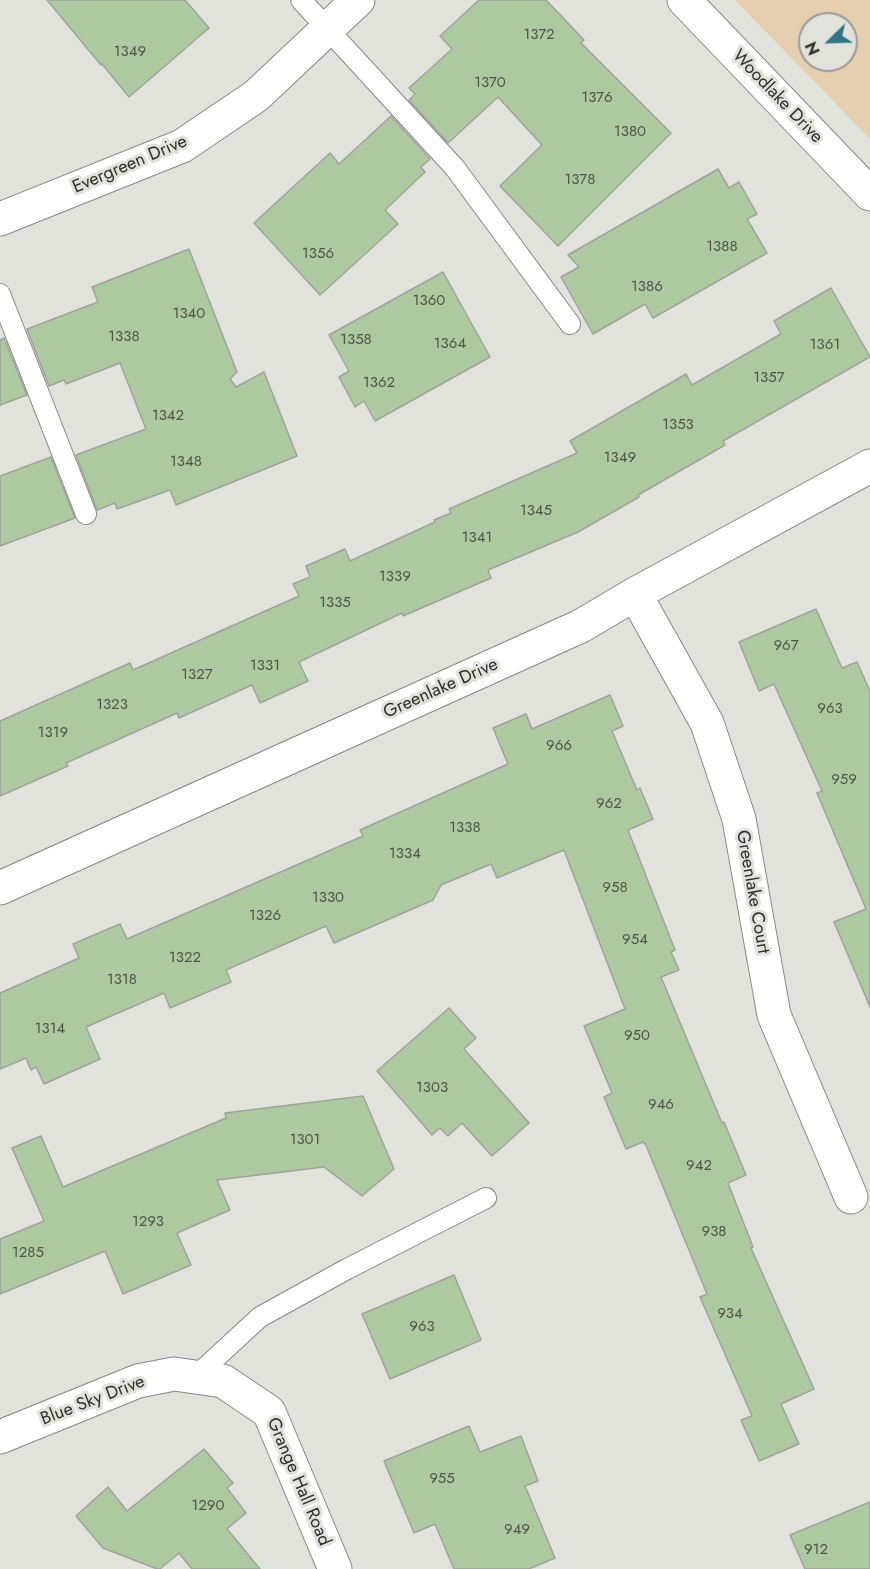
<!DOCTYPE html>
<style>
body{margin:0}
#map{position:relative;width:870px;height:1569px;overflow:hidden;background:#e1e2db;font-family:Jost,sans-serif}
canvas{display:block}
.north{position:absolute;left:798px;top:12px;width:60px;height:60px;box-sizing:border-box;background:#e1e2db;border:2px solid #9a9b95;border-radius:50%;rotate:247deg;font-size:16px;font-weight:700;line-height:24px;text-align:center;color:#30302d}
.north::after{content:'';display:block;margin:auto;width:21px;height:27px;background:#347488;clip-path:polygon(50% 0,100% 100%,50% 72%,0 100%)}
</style>
<div id="map">
<canvas width="870" height="1569"></canvas>
<div class="north">N</div>
</div>
<script>
const ctx = document.querySelector('canvas').getContext('2d');
ctx.lineJoin = 'round';
function paint(path, color) {
  ctx.fillStyle = color;
  ctx.fill(path, 'evenodd');
}
function shape(rows) {
  const path = new Path2D();
  for (const r of rows) {
    path.moveTo(r[0], r[1]);
    for (let i = 2; i < r.length; i += 2) path.lineTo(r[i], r[i + 1]);
  }
  return path;
}
function strokePath(path, color, width, dash) {
  ctx.strokeStyle = color;
  ctx.lineWidth = width;
  ctx.lineCap = dash ? 'butt' : 'round';
  ctx.setLineDash(dash || []);
  ctx.stroke(path);
}
function write(font, color, halo, rows, align = 'center') {
  ctx.font = font + ' Jost,sans-serif';
  ctx.lineWidth = 6;
  ctx.setLineDash([]);
  ctx.textBaseline = 'middle';
  ctx.strokeStyle = halo;
  ctx.fillStyle = color;
  for (const [text, x, y, turn = 0] of rows) {
    ctx.save();
    ctx.translate(x, y);
    ctx.rotate((+turn || 0) * Math.PI / 180);
    ctx.textAlign = isNaN(turn) ? turn : align;
    if (halo) ctx.strokeText(text, 0, 0);
    ctx.fillText(text, 0, 0);
    ctx.restore();
  }
}
const green = shape([
 [735,0,870,0,870,139],
 [810,24,846,24,846,60,810,60]
]);
const building = shape([
 [47,0,185,0,209,28,129,97,102,64,101,65,47,0],
 [479,0,546,0,584,40,581,43,671,133,558,246,500,186,542,145,498,97,448,143,409,100,415,94,409,88,452,49,440,36,479,0],
 [391,116,430,159,421,167,425,172,385,210,398,224,320,295,254,223,330,153,339,164,391,116],
 [718,169,729,188,739,182,757,214,747,219,767,253,653,318,645,304,593,334,561,277,579,267,568,255,718,169],
 [189,249,237,372,230,379,236,387,264,372,297,456,176,505,170,490,117,509,115,503,97,510,76,455,146,429,120,363,66,384,64,380,49,386,27,329,98,302,92,287,189,249],
 [443,272,490,357,375,421,364,401,355,407,339,377,349,371,329,335,443,272],
 [831,288,870,357,723,441,725,445,638,495,639,497,578,532,488,570,491,578,403,616,402,613,299,662,308,681,260,703,252,685,179,718,177,713,66,763,68,766,0,796,0,721,130,663,133,670,299,596,293,584,310,577,306,566,345,549,350,561,435,522,434,520,451,513,449,509,577,453,570,441,686,374,692,385,781,334,774,321,831,288],
 [4,338,27,395,0,405,0,340,4,338],
 [51,457,75,518,0,546,0,476,51,457],
 [816,609,842,668,857,662,870,691,870,1007,834,922,866,909,817,793,822,791,774,684,759,691,739,642,816,609],
 [610,695,623,726,612,731,637,790,640,788,653,819,628,830,675,950,671,952,679,970,661,977,722,1123,724,1122,746,1175,728,1183,753,1247,751,1248,814,1389,781,1404,799,1444,759,1461,741,1420,752,1416,700,1297,707,1294,645,1143,644,1144,643,1142,626,1149,604,1097,612,1093,584,1026,625,1009,564,850,497,878,491,864,441,885,433,900,334,943,326,926,226,970,231,982,170,1008,164,993,86,1027,100,1059,44,1084,36,1067,31,1070,26,1058,0,1069,0,993,79,958,73,944,120,924,127,939,363,836,360,830,508,764,493,728,526,714,532,729,610,695],
 [449,1008,476,1038,464,1049,529,1123,492,1156,462,1123,448,1136,440,1128,432,1135,377,1071,449,1008],
 [363,1096,394,1169,362,1196,324,1167,217,1180,230,1210,177,1233,191,1265,123,1294,105,1251,0,1294,0,1239,44,1221,12,1148,41,1136,63,1187,226,1118,225,1113,363,1096],
 [454,1275,481,1340,390,1379,362,1314,454,1275],
 [469,1426,480,1452,521,1436,538,1481,525,1486,555,1558,529,1569,454,1569,435,1524,414,1533,384,1461,469,1426],
 [204,1449,233,1483,227,1488,246,1513,227,1529,260,1569,192,1569,179,1553,160,1569,157,1569,103,1548,76,1516,108,1487,127,1511,204,1449],
 [870,1502,870,1569,805,1569,790,1535,870,1502]
]);
const service = shape([
 [301,0,455,168,570,324],
 [0,294,86,514],
 [195,1377,260,1317,347,1269,486,1198]
]);
const minor = shape([
 [684,0,870,194],
 [0,219,182,146,256,96,358,0],
 [635,594,707,723,739,819,774,1015,851,1197],
 [0,888,581,626,635,594,870,466],
 [0,1437,138,1381,174,1374,223,1381,269,1412,335,1569]
]);
const numberNames = [
 ["1372",539,35],
 ["1349",130,52],
 ["1370",490,83],
 ["1376",597,98],
 ["1380",630,132],
 ["1378",580,180],
 ["1388",722,247],
 ["1356",318,254],
 ["1386",647,287],
 ["1360",429,301],
 ["1340",189,314],
 ["1338",124,337],
 ["1358",356,340],
 ["1364",450,344],
 ["1361",825,345],
 ["1357",769,378],
 ["1362",379,383],
 ["1342",168,416],
 ["1353",678,425],
 ["1349",620,458],
 ["1348",186,462],
 ["1345",536,511],
 ["1341",477,538],
 ["1339",395,577],
 ["1335",335,603],
 ["967",786,646],
 ["1331",265,666],
 ["1327",197,675],
 ["1323",112,705],
 ["963",830,709],
 ["1319",53,733],
 ["966",559,746],
 ["959",844,780],
 ["962",609,804],
 ["1338",465,828],
 ["1334",405,854],
 ["958",615,888],
 ["1330",328,898],
 ["1326",265,916],
 ["954",635,940],
 ["1322",185,958],
 ["1318",122,980],
 ["1314",50,1029],
 ["950",637,1036],
 ["1303",432,1088],
 ["946",661,1105],
 ["1301",305,1140],
 ["942",699,1166],
 ["1293",148,1222],
 ["938",714,1232],
 ["1285",28,1253],
 ["934",730,1314],
 ["963",422,1327],
 ["955",442,1479],
 ["1290",208,1506],
 ["949",517,1530],
 ["912",816,1550]
];
const streetNames = [
 ["Woodlake Drive",777,97,46],
 ["Evergreen Drive",130,165,-23],
 ["Greenlake Drive",441,689,-24],
 ["Greenlake Court",752,892,80],
 ["Blue Sky Drive",93,1401,-21],
 ["Grange Hall Road",298,1482,67]
];
paint(green, '#e6ceb1');
paint(building, '#adc99f');
strokePath(building, '#9fa39d', 1.5);
strokePath(service, '#878881', 22);
strokePath(minor, '#878881', 35);
strokePath(service, '#fff', 20);
strokePath(minor, '#fff', 33);
write('15px', '#4f564a', null, numberNames);
write('18px', '#30302d', '#e1e2db', streetNames);
</script>
